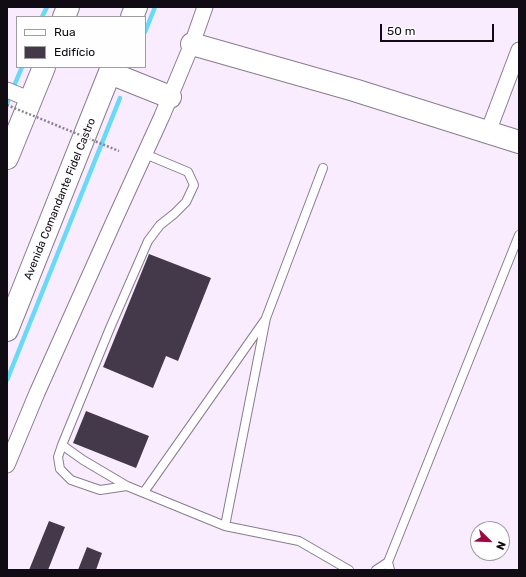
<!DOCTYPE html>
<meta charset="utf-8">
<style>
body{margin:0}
#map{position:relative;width:526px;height:577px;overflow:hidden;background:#f8ecfe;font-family:Rubik,sans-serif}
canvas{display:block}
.frame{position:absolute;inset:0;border:8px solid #110c14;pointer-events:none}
.legend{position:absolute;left:16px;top:16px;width:130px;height:52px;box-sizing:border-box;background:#fefefe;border:1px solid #9f9da0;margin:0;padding:5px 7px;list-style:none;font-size:12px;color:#110c14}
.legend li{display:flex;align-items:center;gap:8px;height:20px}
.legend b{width:20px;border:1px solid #9f9da0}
.north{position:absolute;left:470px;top:521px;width:40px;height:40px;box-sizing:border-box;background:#fefefe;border:1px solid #9f9da0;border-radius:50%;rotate:113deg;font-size:11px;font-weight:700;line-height:16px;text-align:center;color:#110c14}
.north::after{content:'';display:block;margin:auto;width:14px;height:18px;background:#a2063e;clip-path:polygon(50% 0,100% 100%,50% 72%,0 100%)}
.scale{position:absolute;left:380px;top:24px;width:114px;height:18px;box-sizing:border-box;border:2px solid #110c14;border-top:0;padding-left:5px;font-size:12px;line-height:14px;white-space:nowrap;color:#110c14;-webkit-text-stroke:3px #fefefe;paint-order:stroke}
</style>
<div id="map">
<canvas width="526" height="577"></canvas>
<div class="frame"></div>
<ul class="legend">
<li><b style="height:5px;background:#fff"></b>Rua</li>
<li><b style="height:11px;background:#44394b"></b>Edifício</li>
</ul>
<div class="north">N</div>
<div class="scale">50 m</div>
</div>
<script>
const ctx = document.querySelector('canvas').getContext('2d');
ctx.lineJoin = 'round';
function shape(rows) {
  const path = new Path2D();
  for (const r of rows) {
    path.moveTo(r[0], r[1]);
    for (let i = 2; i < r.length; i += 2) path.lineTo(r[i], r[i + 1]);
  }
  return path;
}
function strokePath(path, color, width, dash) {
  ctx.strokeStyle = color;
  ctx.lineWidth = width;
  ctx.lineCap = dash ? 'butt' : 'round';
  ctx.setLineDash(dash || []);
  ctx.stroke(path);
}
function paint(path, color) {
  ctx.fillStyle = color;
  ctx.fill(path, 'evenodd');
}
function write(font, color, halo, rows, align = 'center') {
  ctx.font = font + ' Rubik,sans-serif';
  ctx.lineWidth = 4;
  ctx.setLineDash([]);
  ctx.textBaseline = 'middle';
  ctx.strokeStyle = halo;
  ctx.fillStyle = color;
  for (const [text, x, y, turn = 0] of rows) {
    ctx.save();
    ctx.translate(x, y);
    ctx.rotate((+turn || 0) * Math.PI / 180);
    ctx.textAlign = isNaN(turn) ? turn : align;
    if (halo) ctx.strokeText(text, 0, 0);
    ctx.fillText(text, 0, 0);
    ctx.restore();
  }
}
const stream = shape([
 [42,17,47,7],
 [145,32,155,7],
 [14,86,22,67],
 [7,104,8,101],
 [7,380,120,98]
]);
const building = shape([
 [149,254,211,278,178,361,166,356,153,388,103,367],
 [86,411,149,436,136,468,73,443],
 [49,521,65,527,52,560,48,570,29,570],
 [87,547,102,553,96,570,78,570]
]);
const lane = shape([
 [145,154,188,172,194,185,186,202,174,214,160,225,148,241,110,328,62,445,83,460,127,486,225,526,299,541,349,570],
 [62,445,58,457,60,469,71,480,100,490,127,486],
 [144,492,265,320],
 [225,526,266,318,323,168],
 [388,562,390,570],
 [376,570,388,562,519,235]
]);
const street = shape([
 [7,90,31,100],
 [488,132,519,50],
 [7,465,37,393,114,221,162,116,192,44,205,7]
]);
const secondary = shape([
 [192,44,354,90,519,142],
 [110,73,170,97]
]);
const highway = shape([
 [64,17,68,7],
 [132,17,136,7],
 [7,158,44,67],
 [7,330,112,67]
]);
const pathBridge = shape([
 [7,105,119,151]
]);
const streetNames = [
 ["Avenida Comandante Fidel Castro",60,199,-68]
];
strokePath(stream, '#67dafb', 4.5);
paint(building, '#44394b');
strokePath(lane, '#897c91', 10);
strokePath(street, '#897c91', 17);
strokePath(secondary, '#897c91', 24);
strokePath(highway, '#897c91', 24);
strokePath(lane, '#fff', 8);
strokePath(street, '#fff', 15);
strokePath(secondary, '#fff', 22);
strokePath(highway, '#fff', 22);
strokePath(pathBridge, '#8c8390', 2.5, [2, 2]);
write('11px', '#110c14', '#fefefe', streetNames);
</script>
